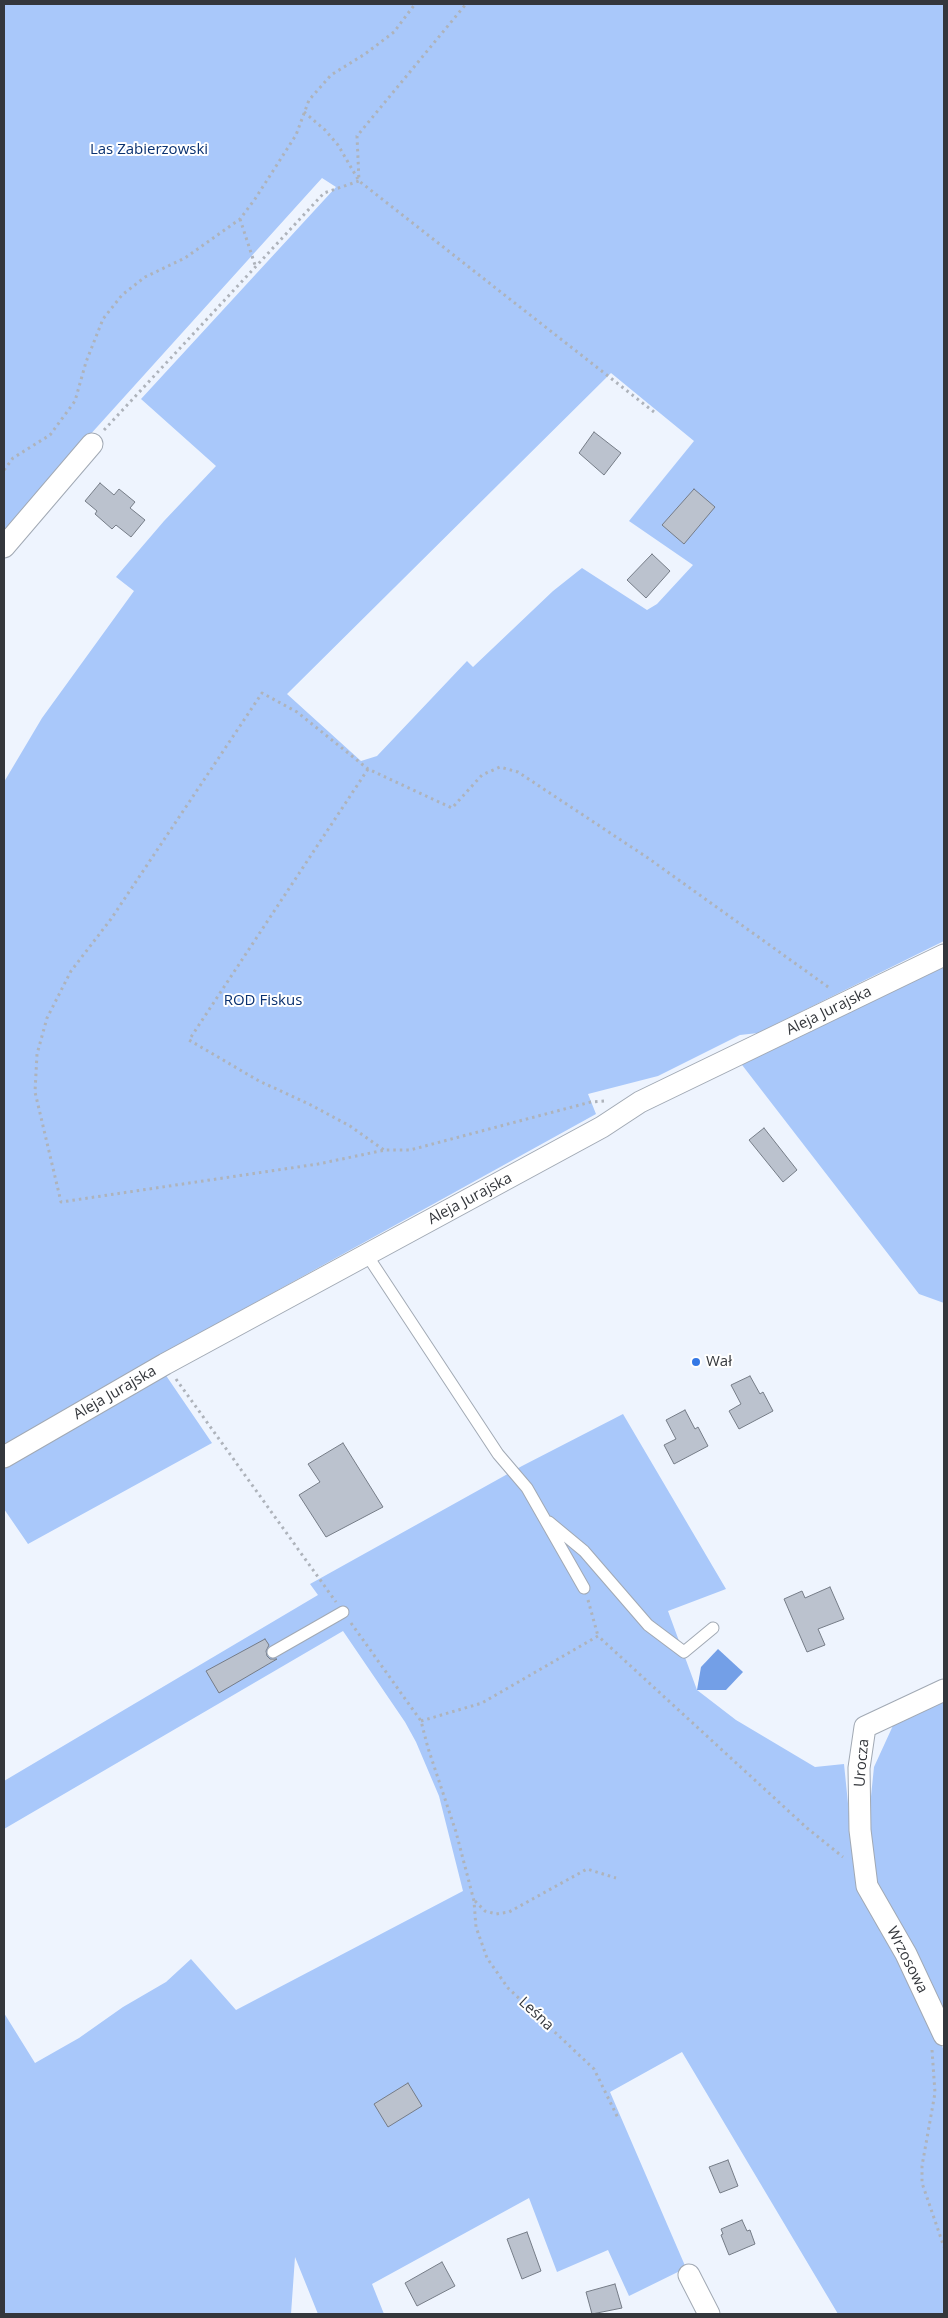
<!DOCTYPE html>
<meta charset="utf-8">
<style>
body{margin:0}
#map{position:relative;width:948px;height:2318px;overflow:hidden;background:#eef4fe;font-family:"Open Sans",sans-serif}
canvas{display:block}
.frame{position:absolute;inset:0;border:5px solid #34373c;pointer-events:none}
</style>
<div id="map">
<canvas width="948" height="2318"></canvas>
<div class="frame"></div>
</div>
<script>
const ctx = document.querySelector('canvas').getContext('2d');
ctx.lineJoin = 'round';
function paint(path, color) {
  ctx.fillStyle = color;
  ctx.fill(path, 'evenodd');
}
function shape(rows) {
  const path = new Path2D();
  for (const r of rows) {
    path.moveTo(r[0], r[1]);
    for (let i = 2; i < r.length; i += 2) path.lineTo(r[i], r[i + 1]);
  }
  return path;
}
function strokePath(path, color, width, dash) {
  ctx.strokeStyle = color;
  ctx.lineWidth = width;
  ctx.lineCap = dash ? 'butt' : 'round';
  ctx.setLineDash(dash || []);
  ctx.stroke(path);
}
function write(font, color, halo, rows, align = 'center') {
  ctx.font = font + ' "Open Sans",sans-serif';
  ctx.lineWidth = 4;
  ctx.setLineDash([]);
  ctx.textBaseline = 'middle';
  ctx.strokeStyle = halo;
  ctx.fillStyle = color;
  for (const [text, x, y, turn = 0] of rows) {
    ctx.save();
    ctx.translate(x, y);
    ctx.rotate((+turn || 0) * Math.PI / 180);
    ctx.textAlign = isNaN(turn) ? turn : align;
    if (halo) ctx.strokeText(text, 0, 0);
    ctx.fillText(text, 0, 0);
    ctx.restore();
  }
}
const green = shape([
 [4,4,944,4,944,941,758,1033,740,1035,658,1076,588,1094,596,1114,137,1368,4,1447,4,782,42,718,134,591,116,577,164,521,216,466,141,399,336,187,322,178,4,530],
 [611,373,694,441,629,521,693,565,657,604,647,610,582,568,553,591,473,667,467,661,377,756,361,761,287,694],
 [944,967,944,1303,919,1294,739,1061,815,1024,838,1018],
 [165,1374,212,1443,28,1544,4,1509,4,1463],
 [623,1414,726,1589,668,1611,697,1690,736,1720,815,1767,844,1764,851,1833,862,1891,944,2050,944,2314,838,2314,682,2052,610,2092,686,2268,629,2296,608,2250,557,2272,529,2198,372,2284,384,2314,318,2314,295,2257,291,2314,4,2314,4,2013,35,2063,79,2038,123,2007,166,1982,191,1959,236,2010,463,1891,439,1796,416,1742,405,1722,343,1631,4,1829,4,1781,318,1595,310,1584,522,1466],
 [944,1697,944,2023,872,1879,870,1806,874,1767,896,1719]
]);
const water = shape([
 [718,1649,743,1672,726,1690,697,1690,701,1667]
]);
const building = shape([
 [594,432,621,453,604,475,579,453,594,432],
 [100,483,114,495,119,489,135,502,130,508,145,520,131,537,116,525,112,529,95,514,97,511,85,501,100,483],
 [694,489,715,507,684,544,662,525,694,489],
 [652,554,670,571,646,598,627,580,652,554],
 [764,1128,797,1170,783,1182,749,1140,764,1128],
 [750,1376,760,1394,763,1392,773,1411,739,1429,729,1411,741,1404,731,1385,750,1376],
 [685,1410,695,1429,698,1427,708,1446,674,1464,664,1445,676,1439,666,1420,685,1410],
 [343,1443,383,1507,326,1537,299,1495,320,1482,308,1464,343,1443],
 [830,1587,844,1619,818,1629,825,1645,807,1652,784,1599,802,1591,805,1598,830,1587],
 [265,1639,269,1645,266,1651,267,1656,270,1659,277,1659,219,1693,206,1671,265,1639],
 [408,2083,422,2106,388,2127,374,2104,408,2083],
 [728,2160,738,2186,720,2193,709,2167,728,2160],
 [742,2220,747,2231,750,2230,755,2244,729,2255,721,2235,723,2234,721,2229,742,2220],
 [527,2232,541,2271,522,2279,507,2239,527,2232],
 [442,2262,455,2286,417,2306,405,2283,442,2262],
 [615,2284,622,2308,592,2314,586,2292,615,2284]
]);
const path = shape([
 [304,112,325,130,338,145,359,181,654,412],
 [240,219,255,265],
 [104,430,324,193,359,181,357,136,466,4],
 [4,470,13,458,50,435,75,401,86,362,103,319,122,295,145,277,185,258,240,219,255,199,296,135,309,100,331,75,365,54,394,32,415,4],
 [368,769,189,1040,259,1081,309,1104,350,1126,384,1150],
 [604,1101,591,1102,410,1150,385,1150,318,1164,61,1202,35,1092,37,1054,47,1018,71,971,111,919,262,693,297,712,368,769,452,808,482,775,500,767,518,772,648,858,831,989],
 [176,1379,336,1602],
 [588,1600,598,1636],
 [351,1623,421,1721,428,1748,456,1832,474,1901,476,1927,487,1958,508,1988,594,2069,618,2118],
 [421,1721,482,1703,598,1636,807,1828,843,1857],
 [475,1901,485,1911,496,1914,509,1912,587,1869,616,1878],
 [932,2050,935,2093,922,2166,922,2183,944,2247]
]);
const service = shape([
 [367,1255,498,1454,527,1488,584,1588],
 [549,1522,584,1551,648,1625,684,1652,713,1628],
 [273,1652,343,1612]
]);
const minor = shape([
 [4,547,92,444],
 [4,1457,165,1364,602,1127,640,1102,944,955],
 [944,1690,865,1727,859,1768,860,1830,867,1886,906,1954,944,2035],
 [689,2275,709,2314]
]);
const markers = [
 [696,1362,5,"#3478e5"]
];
const parkNames = [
 ["Las Zabierzowski",149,150],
 ["ROD Fiskus",263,1001]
];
const streetNames = [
 ["Aleja Jurajska",829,1011,-26],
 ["Aleja Jurajska",470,1199,-28],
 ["Aleja Jurajska",115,1393,-30],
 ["Urocza",862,1763,-85],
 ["Wrzosowa",907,1960,63],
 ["Leśna",536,2014,43]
];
const poiNames = [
 ["Wał",706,1362]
];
paint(green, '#a9c8fa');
paint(water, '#739fe7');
paint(building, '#bbc2ce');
strokePath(building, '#757c87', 1);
strokePath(service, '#a1a9b4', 13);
strokePath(minor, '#a1a9b4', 23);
strokePath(path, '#aeb3bb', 3, [2.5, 4]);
strokePath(service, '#fff', 11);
strokePath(minor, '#fff', 21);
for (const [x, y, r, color] of markers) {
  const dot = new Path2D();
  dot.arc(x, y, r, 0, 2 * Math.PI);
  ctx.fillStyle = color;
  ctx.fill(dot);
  strokePath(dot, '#fff', 2);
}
write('15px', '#0a3271', '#fff', parkNames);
write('15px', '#34373c', '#fff', streetNames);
write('15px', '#34373c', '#fff', poiNames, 'left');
</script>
